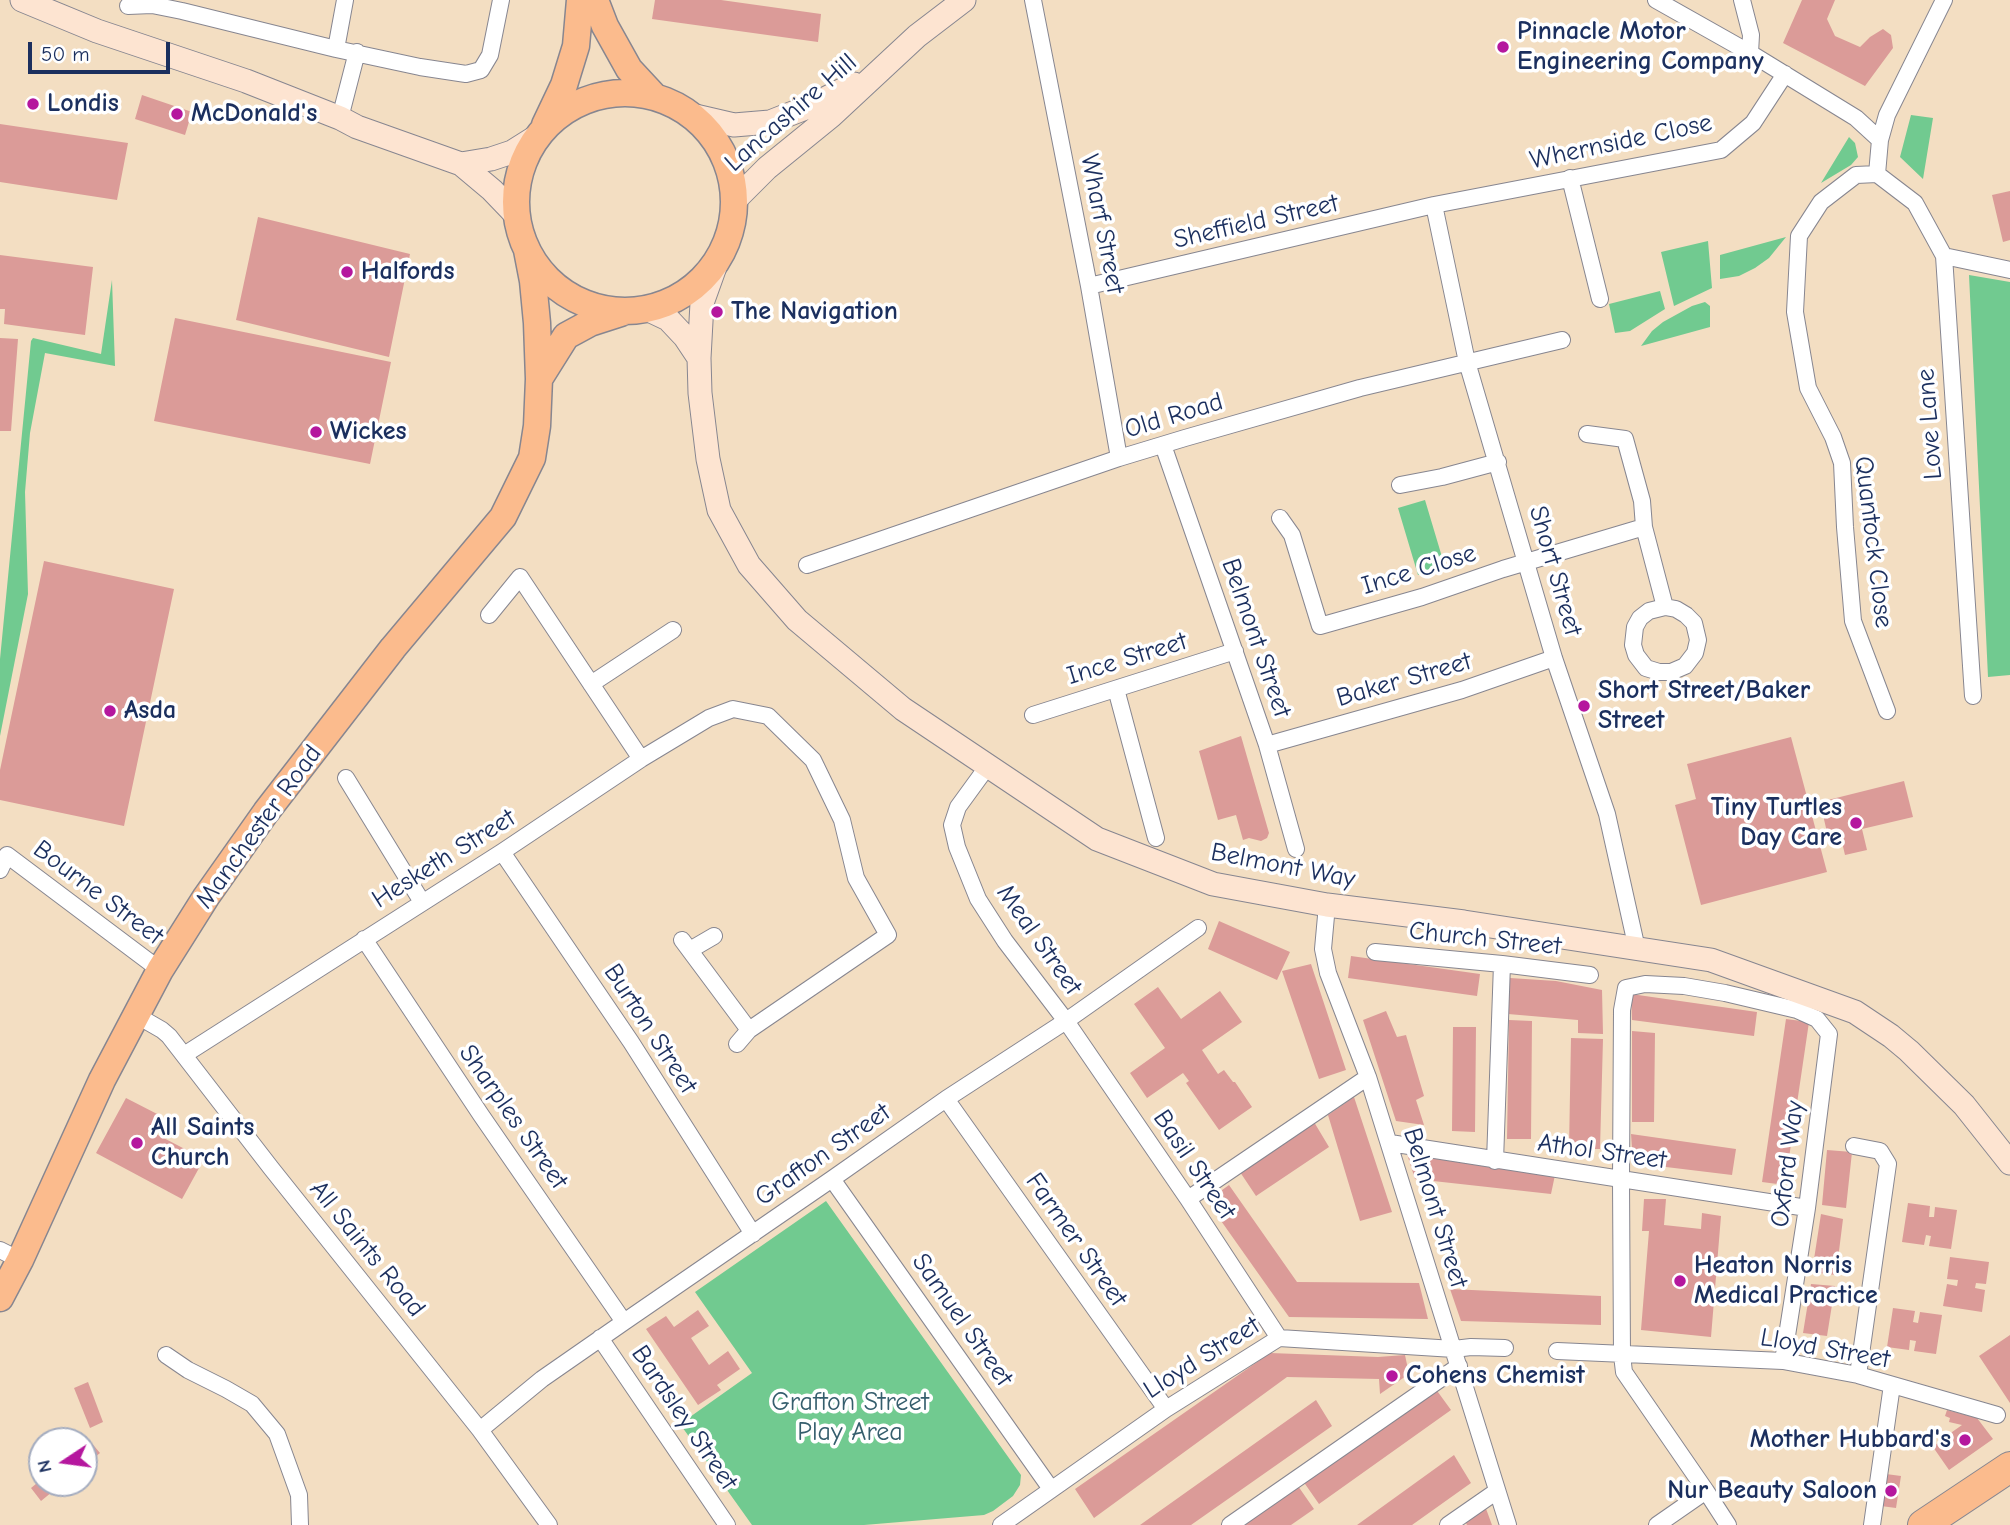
<!DOCTYPE html>
<style>
body{margin:0}
#map{position:relative;width:2010px;height:1525px;overflow:hidden;background:#f3dec2;font-family:"Comic Neue",sans-serif}
canvas{display:block}
.north{position:absolute;left:28px;top:1427px;width:70px;height:70px;box-sizing:border-box;background:#fff;border:2px solid #a4acbf;border-radius:50%;rotate:257deg;font-size:19px;font-weight:700;line-height:28px;text-align:center;color:#1b2f5e}
.north::after{content:'';display:block;margin:auto;width:24px;height:32px;background:#b5179e;clip-path:polygon(50% 0,100% 100%,50% 72%,0 100%)}
.scale{position:absolute;left:28px;top:42px;width:142px;height:32px;box-sizing:border-box;border:4px solid #1b2f5e;border-top:0;padding-left:9px;font-size:21px;line-height:24px;white-space:nowrap;color:#1b2f5e;-webkit-text-stroke:5px #fff;paint-order:stroke}
</style>
<div id="map">
<canvas width="2010" height="1525"></canvas>
<div class="north">N</div>
<div class="scale">50 m</div>
</div>
<script>
const ctx = document.querySelector('canvas').getContext('2d');
ctx.lineJoin = 'round';
function paint(path, color) {
  ctx.fillStyle = color;
  ctx.fill(path, 'evenodd');
}
function shape(rows) {
  const path = new Path2D();
  for (const r of rows) {
    if (r.length === 3) {
      path.moveTo(r[0] + r[2], r[1]);
      path.arc(r[0], r[1], r[2], 0, 2 * Math.PI);
      continue;
    }
    path.moveTo(r[0], r[1]);
    for (let i = 2; i < r.length; i += 2) path.lineTo(r[i], r[i + 1]);
  }
  return path;
}
function strokePath(path, color, width, dash) {
  ctx.strokeStyle = color;
  ctx.lineWidth = width;
  ctx.lineCap = dash ? 'butt' : 'round';
  ctx.setLineDash(dash || []);
  ctx.stroke(path);
}
function write(font, color, halo, rows, align = 'center') {
  ctx.font = font + ' "Comic Neue",sans-serif';
  ctx.lineWidth = 7;
  ctx.setLineDash([]);
  ctx.textBaseline = 'middle';
  ctx.strokeStyle = halo;
  ctx.fillStyle = color;
  for (const [text, x, y, turn = 0] of rows) {
    ctx.save();
    ctx.translate(x, y);
    ctx.rotate((+turn || 0) * Math.PI / 180);
    ctx.textAlign = isNaN(turn) ? turn : align;
    if (halo) ctx.strokeText(text, 0, 0);
    ctx.fillText(text, 0, 0);
    ctx.restore();
  }
}
const green = shape([
 [1911,115,1933,118,1923,179,1900,157],
 [1849,137,1855,143,1858,157,1851,165,1821,183],
 [1786,237,1769,258,1755,268,1739,276,1720,279,1720,255],
 [1708,241,1712,288,1674,306,1661,252],
 [1969,275,2010,282,2010,675,1988,677],
 [112,280,115,366,45,353,30,433,25,492,28,594,0,736,0,659,31,341,33,338,101,354],
 [1660,291,1665,309,1630,331,1615,333,1609,304],
 [1705,302,1710,306,1710,327,1641,346,1652,331,1663,322,1692,306],
 [1425,500,1445,567,1418,575,1398,508],
 [826,1201,1021,1475,1020,1485,1013,1496,993,1511,984,1515,864,1525,752,1525,680,1424,752,1373,695,1292]
]);
const building = shape([
 [655,0,721,0,821,14,818,42,652,19],
 [1802,0,1835,0,1827,19,1835,36,1860,47,1870,37,1883,29,1891,35,1893,48,1865,86,1783,43],
 [142,95,192,112,185,135,135,119],
 [0,124,128,143,117,200,0,182],
 [2010,191,2010,240,2003,242,1992,195],
 [258,217,410,254,389,357,236,320],
 [0,255,93,267,85,335,4,324,5,309,0,309],
 [175,318,391,362,370,464,154,421],
 [0,338,18,339,11,431,0,431],
 [44,561,174,589,124,826,0,800,0,770],
 [1241,736,1269,833,1267,838,1261,841,1249,838,1243,840,1236,815,1218,820,1199,751],
 [1791,737,1827,872,1701,905,1675,805,1696,799,1687,764],
 [1904,781,1913,817,1862,829,1867,850,1845,855,1841,838,1829,841,1820,802],
 [1219,921,1290,952,1277,980,1208,949],
 [1351,956,1480,974,1477,996,1348,978],
 [1311,964,1346,1070,1319,1079,1282,971],
 [1510,978,1556,981,1602,990,1603,1034,1578,1033,1578,1020,1508,1014],
 [1158,987,1181,1019,1220,991,1242,1022,1202,1050,1218,1074,1224,1070,1233,1082,1235,1082,1252,1107,1219,1130,1186,1083,1189,1081,1183,1073,1147,1098,1130,1073,1165,1048,1134,1004],
 [1631,994,1757,1012,1754,1036,1632,1020],
 [1386,1011,1397,1037,1406,1035,1424,1096,1416,1100,1424,1125,1396,1121,1363,1020],
 [1786,1019,1809,1022,1785,1185,1762,1182],
 [1509,1020,1532,1021,1531,1139,1507,1139],
 [1453,1027,1476,1027,1475,1132,1452,1131],
 [1632,1031,1655,1033,1654,1122,1632,1122],
 [1571,1038,1603,1039,1600,1149,1569,1149],
 [1354,1097,1392,1212,1360,1221,1328,1115],
 [126,1098,163,1117,154,1133,204,1159,182,1199,96,1153],
 [1314,1122,1329,1147,1256,1196,1240,1172],
 [1631,1134,1736,1149,1732,1175,1633,1163],
 [1827,1150,1852,1152,1846,1208,1822,1205],
 [1407,1154,1555,1175,1551,1194,1415,1179],
 [1229,1185,1297,1282,1419,1283,1428,1319,1289,1317,1207,1201],
 [1644,1199,1666,1199,1664,1225,1701,1229,1702,1213,1721,1216,1711,1337,1641,1330,1649,1231,1642,1231],
 [1908,1203,1930,1206,1929,1217,1934,1217,1935,1207,1957,1210,1951,1249,1929,1246,1931,1236,1926,1235,1924,1245,1902,1242],
 [1821,1214,1843,1219,1836,1275,1812,1272],
 [1950,1257,1989,1262,1986,1284,1976,1283,1975,1288,1985,1290,1982,1312,1943,1306,1947,1284,1957,1286,1958,1280,1947,1279],
 [1811,1284,1835,1286,1827,1336,1803,1333],
 [1450,1289,1601,1296,1601,1325,1461,1321],
 [1893,1308,1915,1311,1913,1322,1918,1323,1920,1312,1942,1315,1936,1354,1914,1351,1916,1341,1910,1340,1909,1350,1887,1347],
 [698,1310,709,1326,691,1338,709,1365,728,1351,740,1369,717,1385,721,1390,698,1405,646,1329,666,1316,674,1327],
 [2010,1335,2010,1403,1979,1356],
 [1270,1353,1378,1357,1405,1355,1409,1374,1380,1394,1379,1379,1287,1377,1094,1518,1075,1489],
 [88,1382,103,1422,90,1428,74,1388],
 [1435,1388,1451,1410,1319,1504,1303,1481],
 [1316,1400,1332,1426,1191,1525,1140,1525],
 [1947,1410,1977,1418,1993,1439,1949,1470,1933,1447,1940,1441,1933,1431,1938,1427,1945,1437,1962,1425,1949,1422,1950,1418,1945,1416],
 [89,1440,100,1453,84,1466,84,1444],
 [1454,1455,1471,1483,1412,1525,1357,1525],
 [1886,1474,1901,1476,1896,1508,1881,1506],
 [42,1479,42,1483,63,1483,41,1501,31,1488],
 [1298,1486,1314,1509,1291,1525,1241,1525],
 [1485,1506,1492,1525,1467,1525,1465,1521]
]);
const street = shape([
 [1033,0,1089,286,1119,458],
 [1656,0,1750,53,1856,118,1880,140],
 [1742,0,1751,35,1750,53],
 [128,6,152,5,182,11,336,49,420,67,466,74,481,70,490,55,501,0],
 [336,49,345,0],
 [340,118,357,52],
 [1877,174,1856,175,1821,202,1799,236,1795,312,1808,388,1833,437,1842,463,1845,527,1853,621,1887,711],
 [1877,174,1915,203,1944,256,1973,696],
 [1877,174,1880,140,1887,115,1944,0],
 [1570,178,1600,299],
 [1434,205,1467,362,1554,658,1607,814,1637,949],
 [1944,256,2010,270],
 [1089,286,1434,205,1721,150,1753,123,1785,74],
 [1587,434,1625,439,1642,501,1644,527,1665,607],
 [1163,445,1267,745,1296,849],
 [1400,485,1442,477,1498,462],
 [1280,518,1292,535,1320,626,1422,597,1503,569,1644,527],
 [807,565,1119,458,1185,438,1360,388,1562,340],
 [1665,607,1676,609,1686,615,1694,623,1698,640,1695,653,1685,666,1671,672,1659,672,1646,668,1636,655,1633,645,1635,627,1640,618,1649,611,1665,607],
 [489,615,520,577,641,759],
 [591,684,673,630],
 [1116,689,1156,838],
 [1033,715,1235,651],
 [1267,745,1462,690,1554,658],
 [982,774,958,807,952,825,957,847,978,899,1005,941,1066,1021,1188,1199,1279,1338],
 [346,778,422,902],
 [502,852,631,1042,753,1234],
 [0,870,7,855,160,970],
 [1327,905,1323,949,1328,973,1368,1077,1508,1525],
 [364,939,481,1115,624,1322],
 [682,940,749,1030],
 [690,950,714,936],
 [1375,952,1502,964,1590,975],
 [136,1015,162,1030,169,1036,271,1168,480,1430,549,1525],
 [184,1055,502,852,641,759,709,718,733,709,768,716,813,760,842,820,856,878,888,935,749,1030,737,1044],
 [946,1099,1166,1409],
 [1390,1143,1807,1208],
 [1854,1146,1880,1151,1888,1164,1858,1375],
 [1495,1161,1502,964],
 [832,1179,1051,1489],
 [1188,1199,1368,1077],
 [0,1250,20,1260],
 [600,1338,727,1525],
 [1557,1351,1783,1361,1858,1375,1997,1415],
 [166,1355,188,1370,226,1389,252,1404,277,1434,299,1495,300,1525],
 [480,1430,542,1379,624,1322,832,1179,946,1099,1066,1021,1198,928],
 [1001,1525,1166,1409,1279,1338,1454,1349,1471,1347,1505,1348],
 [1230,1525,1459,1366],
 [1448,1525,1497,1491],
 [1657,1525,1706,1491],
 [1728,1525,1706,1491,1624,1372,1622,1355,1621,1180,1622,1010,1626,988,1645,984,1684,986,1725,993,1797,1010,1817,1019,1829,1034,1807,1208,1783,1361],
 [1872,1525,1892,1385]
]);
const secondary = shape([
 [22,0,97,31,246,81,340,118,357,127,461,164,492,190,517,216],
 [691,115,734,125,770,122,813,105,854,84],
 [461,164,491,159,512,152,539,135],
 [735,200,767,168,831,116,917,36,964,0],
 [716,264,702,303,699,358,700,393,708,459,719,510,749,565,797,620,903,709,1097,839,1213,884,1327,905,1464,922,1711,960,1855,1012,1891,1036,1909,1051,1964,1105,2010,1163],
 [649,310,668,319,685,337,699,358]
]);
const primary = shape([
 [595,0,605,26,629,69,655,97],
 [625,202,109],
 [545,125,564,85,576,46,580,0],
 [539,379,566,336,590,323,621,313],
 [0,1298,20,1260,102,1080,160,970,206,897,266,812,393,648,503,517,532,458,537,426,539,379,537,323,533,281,527,250]
]);
const highway = shape([
 [1923,1525,2010,1467]
]);
const markers = [
 [1503,47,7,"#b5179e"],
 [33,104,7,"#b5179e"],
 [177,114,7,"#b5179e"],
 [347,272,7,"#b5179e"],
 [717,312,7,"#b5179e"],
 [316,432,7,"#b5179e"],
 [1584,706,7,"#b5179e"],
 [110,711,7,"#b5179e"],
 [1856,823,7,"#b5179e"],
 [137,1143,7,"#b5179e"],
 [1680,1281,7,"#b5179e"],
 [1392,1376,7,"#b5179e"],
 [1965,1440,7,"#b5179e"],
 [1891,1491,7,"#b5179e"]
];
const poiNames = [
 ["Pinnacle Motor",1517,32],
 ["Engineering Company",1517,62],
 ["Londis",47,104],
 ["McDonald's",191,114],
 ["Halfords",361,272],
 ["The Navigation",731,312],
 ["Wickes",330,432],
 ["Short Street/Baker",1598,691],
 ["Street",1598,721],
 ["Asda",124,711],
 ["Tiny Turtles",1842,808,"right"],
 ["Day Care",1842,838,"right"],
 ["All Saints",151,1128],
 ["Church",151,1158],
 ["Heaton Norris",1694,1266],
 ["Medical Practice",1694,1296],
 ["Cohens Chemist",1406,1376],
 ["Mother Hubbard's",1951,1440,"right"],
 ["Nur Beauty Saloon",1877,1491,"right"]
];
const streetNames = [
 ["Lancashire Hill",791,113,-41],
 ["Whernside Close",1621,142,-12],
 ["Sheffield Street",1256,222,-13],
 ["Wharf Street",1102,224,79],
 ["Old Road",1174,416,-17],
 ["Love Lane",1930,424,-94],
 ["Quantock Close",1873,542,83],
 ["Ince Close",1419,570,-17],
 ["Short Street",1555,571,74],
 ["Belmont Street",1256,638,71],
 ["Ince Street",1127,659,-17],
 ["Baker Street",1404,680,-16],
 ["Manchester Road",259,827,-54],
 ["Hesketh Street",444,859,-32],
 ["Belmont Way",1283,866,11],
 ["Bourne Street",98,893,37],
 ["Church Street",1485,939,6],
 ["Meal Street",1039,940,55],
 ["Burton Street",650,1029,57],
 ["Sharples Street",513,1117,55],
 ["Athol Street",1602,1152,8],
 ["Grafton Street",823,1155,-35],
 ["Oxford Way",1788,1164,-83],
 ["Basil Street",1194,1165,56],
 ["Belmont Street",1435,1208,73],
 ["Farmer Street",1076,1240,55],
 ["All Saints Road",367,1249,51],
 ["Samuel Street",962,1320,55],
 ["Lloyd Street",1825,1349,10],
 ["Lloyd Street",1202,1358,-32],
 ["Bardsley Street",684,1418,56]
];
const parkNames = [
 ["Grafton Street",850,1403],
 ["Play Area",850,1433]
];
paint(green, '#71ca90');
paint(building, '#db9b98');
strokePath(street, '#878690', 18);
strokePath(secondary, '#878690', 25);
strokePath(primary, '#878690', 29);
strokePath(highway, '#878690', 32);
strokePath(street, '#fff', 16);
strokePath(secondary, '#fde4d1', 23);
strokePath(primary, '#fbbb8d', 26);
strokePath(highway, '#fbbb8d', 30);
for (const [x, y, r, color] of markers) {
  const dot = new Path2D();
  dot.arc(x, y, r, 0, 2 * Math.PI);
  ctx.fillStyle = color;
  ctx.fill(dot);
  strokePath(dot, '#fff', 2.5);
}
write('bold 26px', '#1b2f5e', '#fff', poiNames, 'left');
write('26px', '#1b2f5e', '#fff', streetNames);
write('26px', '#355e6d', '#fff', parkNames);
</script>
